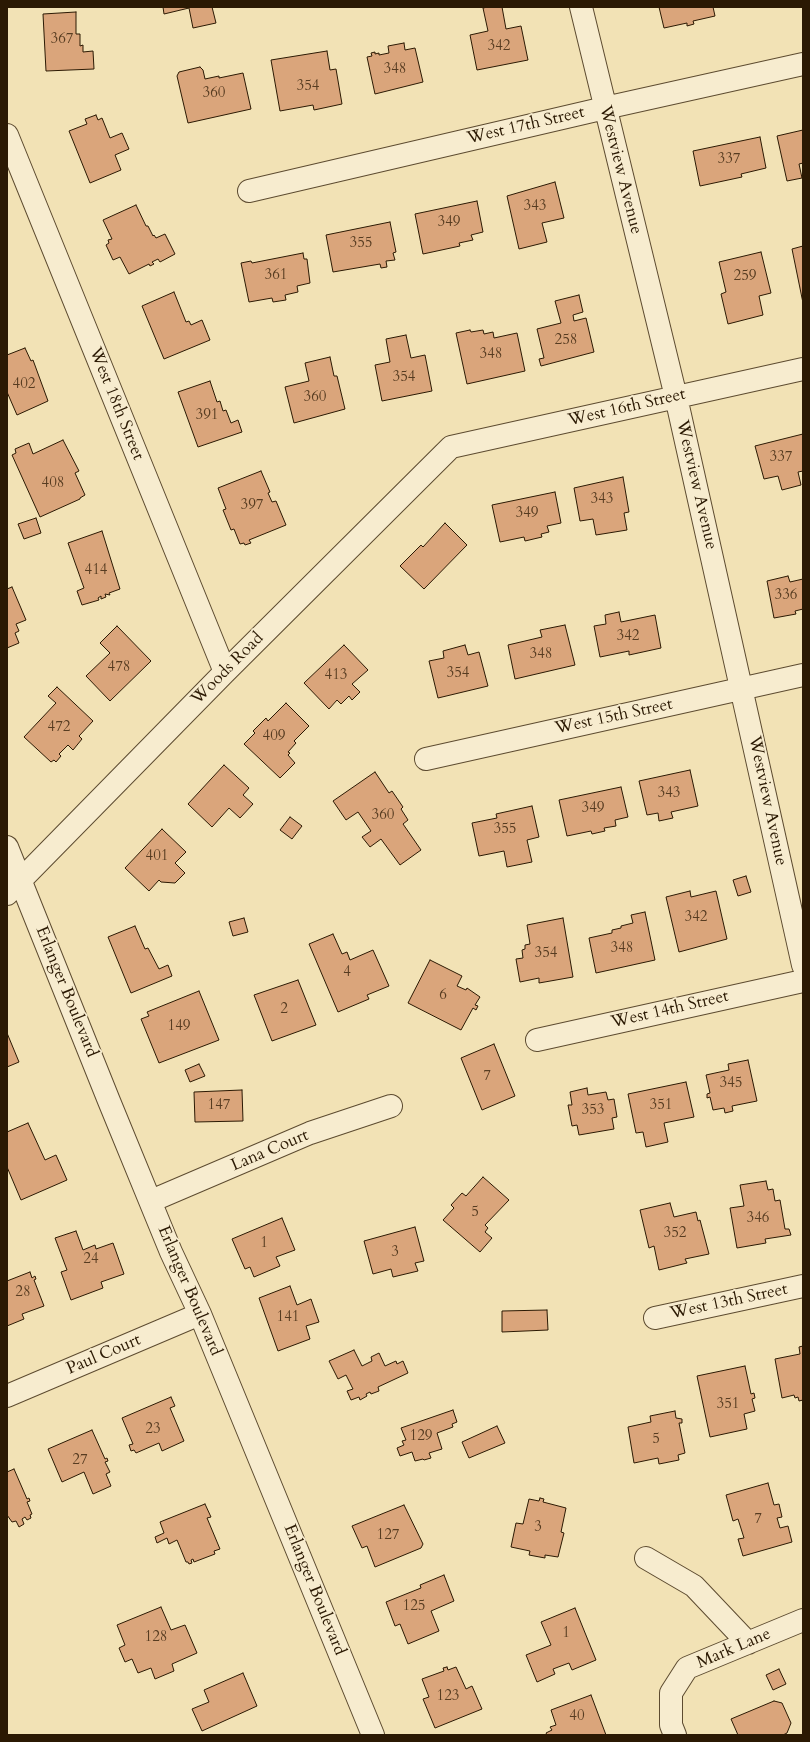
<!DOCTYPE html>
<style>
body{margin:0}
#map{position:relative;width:810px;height:1742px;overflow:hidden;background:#f2e2b5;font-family:Cardo,serif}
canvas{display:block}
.frame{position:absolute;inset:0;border:8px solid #2b1903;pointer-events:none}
</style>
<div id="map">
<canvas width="810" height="1742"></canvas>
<div class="frame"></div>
</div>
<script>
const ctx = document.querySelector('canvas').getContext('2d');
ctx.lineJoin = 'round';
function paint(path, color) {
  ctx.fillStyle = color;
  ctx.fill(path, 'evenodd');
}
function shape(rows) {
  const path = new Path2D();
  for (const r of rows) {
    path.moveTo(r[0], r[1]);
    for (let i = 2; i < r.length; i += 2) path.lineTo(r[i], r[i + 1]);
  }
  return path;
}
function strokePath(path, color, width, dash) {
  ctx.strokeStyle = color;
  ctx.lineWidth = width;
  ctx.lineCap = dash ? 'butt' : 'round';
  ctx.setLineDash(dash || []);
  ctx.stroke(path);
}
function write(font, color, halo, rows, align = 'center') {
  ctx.font = font + ' Cardo,serif';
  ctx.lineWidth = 3.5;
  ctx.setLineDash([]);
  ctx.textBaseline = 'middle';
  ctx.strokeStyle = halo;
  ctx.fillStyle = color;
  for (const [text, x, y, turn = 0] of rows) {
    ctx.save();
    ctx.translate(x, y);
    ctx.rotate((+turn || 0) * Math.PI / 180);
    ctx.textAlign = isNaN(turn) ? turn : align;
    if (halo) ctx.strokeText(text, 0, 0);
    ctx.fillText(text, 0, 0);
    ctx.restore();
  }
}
const building = shape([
 [163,7,212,7,216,23,193,28,189,8,164,14,163,7],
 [488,7,502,7,506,29,521,26,528,60,477,70,470,35,488,31,483,8,488,7],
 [659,7,713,7,715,16,693,21,694,24,687,26,687,23,664,28,659,7],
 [76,12,76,34,80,34,80,46,83,45,83,52,93,51,94,69,46,71,43,14,76,12],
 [404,43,405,50,415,48,423,82,375,94,367,57,372,56,371,53,375,52,375,54,379,53,379,55,389,53,388,46,404,43],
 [327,51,330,70,336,69,342,104,314,110,313,105,280,111,271,60,327,51],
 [200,67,203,70,205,79,219,76,219,78,243,73,251,109,188,123,177,76,179,72,200,67],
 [96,115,98,120,102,118,110,138,122,133,129,149,115,155,121,170,90,183,69,131,87,124,85,119,96,115],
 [803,130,803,163,799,164,802,178,787,181,777,136,803,130],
 [760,137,766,168,741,174,742,177,700,186,693,151,760,137],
 [555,182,564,218,542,223,547,242,519,249,507,196,555,182],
 [477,201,483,232,471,235,473,240,459,243,460,246,423,254,415,214,477,201],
 [136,205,146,226,148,226,153,236,154,235,156,238,165,234,175,254,160,262,158,259,152,262,154,264,150,266,149,264,129,274,120,257,113,260,106,245,109,243,108,240,112,239,103,220,136,205],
 [390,222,396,252,393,253,395,260,386,261,387,267,381,268,380,264,333,272,326,235,390,222],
 [803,246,803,303,792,249,803,246],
 [761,252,771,293,759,296,763,315,728,324,721,294,726,292,719,262,761,252],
 [303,253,304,259,307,259,310,283,297,286,298,292,285,295,286,300,273,302,272,298,249,302,241,263,251,261,252,263,303,253],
 [174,292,186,322,189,321,191,325,202,320,210,340,164,359,142,306,174,292],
 [579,295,583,312,573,315,574,321,586,318,594,352,541,366,539,359,544,358,537,329,561,323,555,301,579,295],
 [470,330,471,332,483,330,484,334,493,332,494,338,517,333,525,371,467,384,456,333,470,330],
 [406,335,411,358,425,355,432,391,382,401,375,365,390,362,386,339,406,335],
 [25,348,31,361,33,360,48,401,17,415,7,392,7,355,25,348],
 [330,357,334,376,337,376,345,409,294,423,285,387,309,381,305,363,330,357],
 [210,381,217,402,220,401,223,411,226,410,231,423,238,420,242,432,198,447,178,392,210,381],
 [803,434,803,471,798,472,801,485,782,490,778,476,764,479,755,446,803,434],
 [63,440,79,471,75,473,85,495,80,498,80,499,40,517,12,455,16,453,15,449,29,443,33,454,63,440],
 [261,471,270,492,268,493,272,502,276,501,286,525,249,540,251,543,245,545,244,543,240,544,234,529,231,530,223,510,226,509,218,488,261,471],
 [623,477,629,512,624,513,627,530,596,535,593,519,580,521,574,488,623,477],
 [555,492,561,523,547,526,549,532,541,534,542,537,525,541,524,537,500,542,492,505,555,492],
 [36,518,41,533,24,539,18,524,36,518],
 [445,523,467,545,424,589,400,566,421,545,423,547,445,523],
 [102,531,120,589,109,593,110,595,105,594,106,597,101,599,101,596,98,598,99,600,82,605,77,591,84,588,68,543,102,531],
 [788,576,790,582,803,579,803,609,795,611,796,614,774,618,767,581,788,576],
 [12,587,26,620,16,624,19,631,15,633,19,643,7,648,7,589,12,587],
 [619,612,621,622,655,615,661,648,629,655,629,651,600,657,594,626,606,624,605,615,619,612],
 [565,625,575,665,515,679,508,645,542,637,540,630,565,625],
 [117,626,151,661,110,701,86,676,110,653,100,643,117,626],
 [344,645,368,670,352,684,360,692,352,700,349,696,341,704,337,700,329,709,304,683,344,645],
 [465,645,468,655,479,652,488,686,438,698,429,661,444,658,443,651,465,645],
 [57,687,93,721,79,736,82,739,73,750,68,745,59,754,61,756,56,762,54,760,51,762,24,737,56,703,48,696,57,687],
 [286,703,309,726,294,741,296,743,288,752,290,753,288,755,295,763,280,778,244,744,255,733,253,731,266,718,268,721,286,703],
 [224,765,249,788,243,795,253,804,240,818,229,808,212,827,188,804,224,765],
 [690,770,698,806,671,812,673,818,659,821,658,813,647,815,639,781,690,770],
 [375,772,389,793,392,791,403,807,401,809,408,820,403,824,421,850,400,865,381,839,370,847,362,837,371,831,358,812,346,820,333,801,375,772],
 [621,787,628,817,615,820,616,826,604,828,605,831,592,834,591,831,567,836,559,800,621,787],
 [532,806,539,837,527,840,532,862,507,867,504,851,479,856,472,823,497,818,496,814,532,806],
 [290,817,302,826,292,839,280,830,290,817],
 [162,829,186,852,175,863,185,873,175,883,161,882,159,880,149,891,125,868,162,829],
 [746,876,751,892,738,896,733,880,746,876],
 [690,891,691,897,716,891,727,939,679,952,666,897,690,891],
 [645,912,655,960,596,973,589,938,612,933,612,930,621,928,621,926,633,923,631,915,645,912],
 [244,918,248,932,233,936,229,922,244,918],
 [563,918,573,977,539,983,539,978,520,982,516,959,523,958,522,950,525,949,525,945,530,944,527,925,563,918],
 [135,926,145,949,148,948,159,969,168,965,172,976,131,993,108,937,135,926],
 [333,934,342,954,347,952,350,960,373,950,389,986,367,995,369,999,338,1012,309,944,333,934],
 [430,960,462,976,457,986,466,990,467,988,480,997,475,1005,478,1006,476,1010,473,1008,461,1030,408,1003,430,960],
 [298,980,316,1025,272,1041,254,995,298,980],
 [199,991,219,1040,159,1063,141,1019,149,1016,147,1012,199,991],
 [7,1033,19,1062,7,1067,7,1033],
 [494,1044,515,1096,482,1110,461,1058,494,1044],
 [748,1060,757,1101,732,1106,733,1111,725,1113,724,1108,713,1110,710,1097,707,1098,707,1094,710,1093,706,1075,729,1070,728,1064,748,1060],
 [199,1064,205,1076,190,1082,185,1070,199,1064],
 [686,1082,694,1117,664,1123,668,1142,646,1147,643,1132,636,1133,628,1094,686,1082],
 [587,1088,588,1095,606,1092,608,1100,614,1099,617,1117,612,1118,614,1129,579,1135,577,1125,572,1126,568,1105,572,1105,570,1092,587,1088],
 [242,1090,243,1121,195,1122,194,1092,242,1090],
 [28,1123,45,1160,56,1155,67,1180,21,1200,7,1167,7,1132,28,1123],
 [483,1177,509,1200,485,1225,488,1228,485,1232,492,1238,480,1252,443,1220,454,1208,451,1205,462,1193,466,1196,483,1177],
 [766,1181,768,1190,773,1189,775,1201,780,1200,785,1229,789,1229,791,1235,765,1239,766,1243,737,1248,730,1208,744,1206,740,1185,766,1181],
 [670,1203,674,1217,696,1212,698,1221,700,1220,709,1254,685,1259,687,1263,659,1270,654,1246,649,1248,640,1210,670,1203],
 [282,1218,295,1250,276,1257,280,1266,254,1277,250,1267,245,1269,232,1239,282,1218],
 [415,1227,424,1261,415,1263,418,1271,393,1277,391,1269,373,1274,364,1241,415,1227],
 [76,1231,83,1250,95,1245,96,1249,113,1243,124,1274,101,1282,103,1288,71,1300,61,1272,67,1270,55,1238,76,1231],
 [30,1272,32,1278,35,1276,36,1279,34,1280,44,1306,22,1314,24,1319,7,1326,7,1281,30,1272],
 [290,1286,297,1305,311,1299,319,1322,306,1326,310,1339,278,1351,259,1298,290,1286],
 [547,1310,548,1330,502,1332,502,1311,547,1310],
 [803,1346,803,1400,799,1401,798,1397,795,1398,794,1395,782,1398,775,1359,800,1354,799,1347,803,1346],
 [354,1350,362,1366,372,1361,371,1357,379,1353,385,1366,396,1361,397,1364,403,1361,408,1373,378,1387,379,1391,371,1394,370,1392,366,1394,367,1396,360,1400,359,1397,351,1400,347,1391,353,1389,346,1375,338,1379,329,1361,354,1350],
 [745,1366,751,1394,754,1393,755,1398,752,1399,755,1411,744,1414,747,1429,710,1437,697,1376,745,1366],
 [171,1397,175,1406,170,1408,184,1441,162,1451,159,1443,136,1453,134,1450,131,1451,129,1445,133,1444,122,1418,171,1397],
 [453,1410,457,1422,452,1424,453,1427,437,1433,442,1449,429,1453,431,1458,424,1460,423,1459,415,1461,412,1452,400,1456,397,1448,404,1445,402,1441,406,1440,401,1428,453,1410],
 [675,1411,676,1418,682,1419,682,1423,679,1423,685,1453,678,1455,679,1460,659,1464,658,1458,634,1463,628,1427,651,1422,650,1416,675,1411],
 [497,1426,505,1443,469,1458,462,1442,497,1426],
 [92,1430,105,1459,107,1458,108,1461,105,1462,110,1472,106,1474,111,1486,93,1494,84,1472,62,1482,48,1449,92,1430],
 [14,1469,27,1499,29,1498,30,1501,27,1502,32,1514,30,1515,31,1518,27,1520,25,1517,22,1519,24,1524,19,1527,16,1521,12,1522,7,1515,7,1472,14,1469],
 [768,1483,774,1505,779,1504,782,1517,777,1518,780,1528,788,1526,792,1542,743,1556,738,1539,744,1538,738,1519,733,1521,726,1495,768,1483],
 [540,1498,544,1499,543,1502,566,1508,561,1532,564,1533,558,1557,545,1555,545,1558,529,1555,530,1551,511,1547,516,1523,523,1524,529,1499,539,1501,540,1498],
 [205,1504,211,1517,207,1518,220,1549,214,1551,215,1554,194,1562,193,1559,191,1560,192,1563,189,1564,188,1562,186,1562,177,1540,169,1544,167,1538,157,1543,155,1537,164,1533,160,1522,205,1504],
 [404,1505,423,1544,421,1548,375,1567,367,1546,362,1548,352,1526,404,1505],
 [444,1575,454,1601,431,1611,439,1631,408,1644,400,1624,395,1626,386,1602,421,1588,420,1585,444,1575],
 [161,1607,171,1630,185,1625,197,1653,172,1664,174,1671,155,1679,151,1668,138,1673,132,1659,125,1662,119,1648,125,1645,117,1625,161,1607],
 [575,1608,596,1660,572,1670,569,1663,553,1669,555,1674,537,1682,526,1655,551,1645,541,1622,575,1608],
 [447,1667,448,1670,456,1667,466,1689,472,1686,482,1709,435,1728,423,1699,429,1697,422,1679,444,1671,443,1668,447,1667],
 [779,1669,786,1684,773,1690,766,1675,779,1669],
 [243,1673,257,1706,202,1731,192,1709,209,1702,204,1690,243,1673],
 [591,1695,606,1735,547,1735,546,1733,552,1730,550,1727,556,1725,551,1710,591,1695],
 [774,1701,782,1703,791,1723,787,1733,783,1735,738,1735,731,1719,774,1701]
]);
const minor = shape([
 [581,7,676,397,803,965],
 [7,135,225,672],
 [249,191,605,108,803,64],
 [426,759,803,675],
 [7,847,109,1101,171,1252,200,1314,373,1735],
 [7,894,225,672,451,447,803,369],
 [537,1040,803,981],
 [151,1201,310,1133,391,1106],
 [655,1318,803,1286],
 [7,1396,200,1314],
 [646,1558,694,1586,748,1643],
 [675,1735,671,1725,671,1693,687,1668,803,1620]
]);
const numberNames = [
 ["367",62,40],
 ["342",499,47],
 ["348",395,70],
 ["354",308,87],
 ["360",214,94],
 ["337",729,160],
 ["343",535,207],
 ["349",449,223],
 ["355",361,244],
 ["361",276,276],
 ["259",745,277],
 ["258",566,341],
 ["348",491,355],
 ["354",404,378],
 ["402",24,385],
 ["360",315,398],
 ["391",207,416],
 ["337",781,458],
 ["408",53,484],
 ["343",602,500],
 ["397",252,506],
 ["349",527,514],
 ["414",96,571],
 ["336",786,596],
 ["342",628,637],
 ["348",541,655],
 ["478",119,668],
 ["354",458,674],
 ["413",336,676],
 ["472",59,728],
 ["409",274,737],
 ["343",669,794],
 ["349",593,809],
 ["360",383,816],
 ["355",505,830],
 ["401",157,857],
 ["342",696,918],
 ["348",622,949],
 ["354",546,954],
 ["4",347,973],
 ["6",443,996],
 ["2",284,1010],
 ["149",179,1027],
 ["7",487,1077],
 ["345",731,1084],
 ["147",219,1106],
 ["351",661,1106],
 ["353",593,1111],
 ["5",475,1213],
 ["346",758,1219],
 ["352",675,1234],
 ["1",264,1244],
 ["3",395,1253],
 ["24",91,1260],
 ["28",23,1293],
 ["141",288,1318],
 ["351",728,1405],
 ["23",153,1430],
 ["129",421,1437],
 ["5",656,1440],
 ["27",80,1461],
 ["7",758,1520],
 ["3",538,1528],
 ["127",388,1536],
 ["125",414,1607],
 ["1",566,1634],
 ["128",156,1638],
 ["123",448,1697],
 ["40",577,1717]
];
const streetNames = [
 ["West 17th Street",526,126,-13],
 ["Westview Avenue",620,170,76],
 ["West 18th Street",116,404,68],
 ["West 16th Street",627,408,-13],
 ["Westview Avenue",696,485,77],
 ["Woods Road",228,669,-45],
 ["West 15th Street",614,717,-12],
 ["Westview Avenue",767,801,78],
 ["Erlanger Boulevard",66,992,68],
 ["West 14th Street",670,1010,-13],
 ["Lana Court",270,1151,-23],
 ["Erlanger Boulevard",189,1291,67],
 ["West 13th Street",729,1302,-12],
 ["Paul Court",104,1355,-23],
 ["Erlanger Boulevard",314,1590,68],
 ["Mark Lane",734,1649,-23]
];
paint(building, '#daa57b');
strokePath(building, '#2b1903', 1);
strokePath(minor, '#5d4b30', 24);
strokePath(minor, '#f7eccf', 22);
write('15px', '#573c21', null, numberNames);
write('17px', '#2b1903', '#f7eccf', streetNames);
</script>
